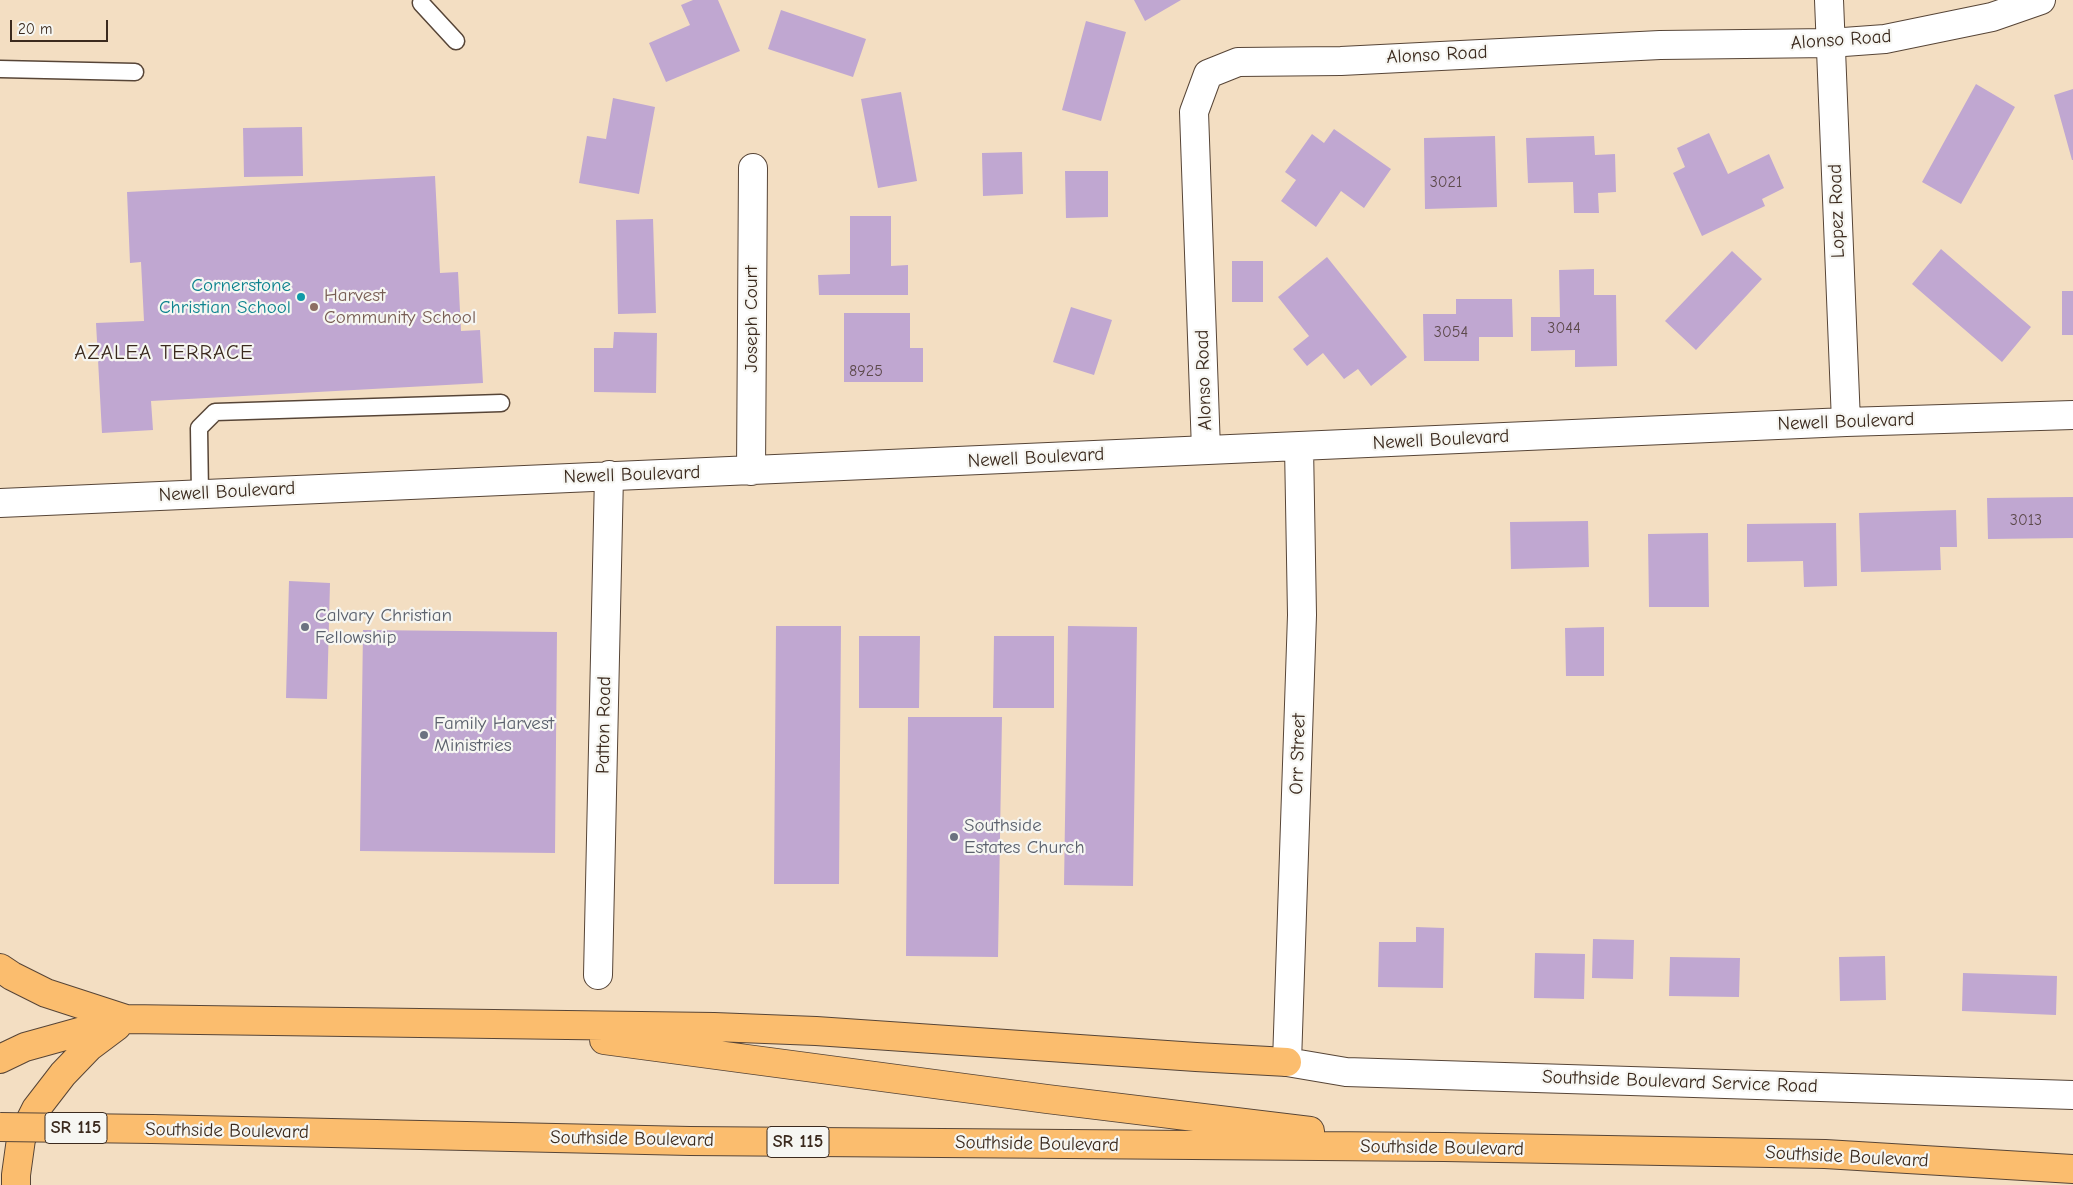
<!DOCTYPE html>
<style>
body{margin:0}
#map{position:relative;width:2073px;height:1185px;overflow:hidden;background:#f3dec2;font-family:"Comic Neue",sans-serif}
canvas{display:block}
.scale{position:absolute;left:10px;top:20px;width:98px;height:22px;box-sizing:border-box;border:2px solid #3b2a1e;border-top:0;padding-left:6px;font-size:15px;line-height:18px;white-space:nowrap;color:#3b2a1e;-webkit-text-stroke:4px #f6f6f2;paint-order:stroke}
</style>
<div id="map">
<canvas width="2073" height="1185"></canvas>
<div class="scale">20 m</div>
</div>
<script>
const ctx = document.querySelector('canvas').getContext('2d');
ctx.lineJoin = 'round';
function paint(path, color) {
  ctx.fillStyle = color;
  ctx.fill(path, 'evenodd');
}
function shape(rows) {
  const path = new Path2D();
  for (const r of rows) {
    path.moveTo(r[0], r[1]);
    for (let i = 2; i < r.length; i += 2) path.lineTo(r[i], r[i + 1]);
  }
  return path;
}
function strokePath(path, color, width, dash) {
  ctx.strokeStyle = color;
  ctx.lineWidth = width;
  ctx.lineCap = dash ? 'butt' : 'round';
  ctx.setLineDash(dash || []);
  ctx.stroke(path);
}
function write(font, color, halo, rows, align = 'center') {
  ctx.font = font + ' "Comic Neue",sans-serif';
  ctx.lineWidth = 4.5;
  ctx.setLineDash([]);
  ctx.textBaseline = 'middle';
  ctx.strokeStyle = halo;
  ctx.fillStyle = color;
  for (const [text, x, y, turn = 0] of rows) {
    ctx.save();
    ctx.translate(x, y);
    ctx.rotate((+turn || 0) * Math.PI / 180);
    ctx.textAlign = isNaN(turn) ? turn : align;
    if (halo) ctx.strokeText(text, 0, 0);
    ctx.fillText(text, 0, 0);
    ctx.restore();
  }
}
const building = shape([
 [693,0,718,0,740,51,666,82,649,43,690,25,681,5],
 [1134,0,1181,0,1145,21],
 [781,10,866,39,853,77,768,49],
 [1086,21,1126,32,1101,121,1062,110],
 [1976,84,2015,107,1961,204,1922,182],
 [2073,89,2073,160,2072,160,2054,95],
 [901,92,917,181,878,188,861,99],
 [613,98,655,107,639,194,579,183,587,136,606,139],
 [302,127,303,176,244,177,243,128],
 [1334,129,1391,169,1364,208,1341,191,1316,227,1281,201,1296,180,1285,172,1312,134,1324,143],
 [1709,133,1728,174,1769,154,1784,188,1762,199,1765,206,1702,236,1673,173,1685,167,1677,148],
 [1495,136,1497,207,1425,209,1424,138],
 [1594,136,1595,155,1615,154,1616,192,1598,193,1599,213,1574,213,1573,182,1528,183,1526,138],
 [1022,152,1023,194,983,196,982,153],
 [1065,171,1108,171,1108,217,1066,218],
 [435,176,440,273,458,272,461,331,480,330,483,383,151,401,153,430,102,433,96,323,144,321,141,262,130,263,127,192],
 [850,216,891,216,891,266,908,265,908,295,819,295,818,275,850,274],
 [653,219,656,313,618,314,616,220],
 [1941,249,2031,327,2002,362,1912,284],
 [1732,251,1762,279,1696,350,1665,321],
 [1327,257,1407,357,1371,386,1358,369,1344,379,1323,353,1307,366,1293,349,1309,336,1278,297],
 [1232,261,1263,261,1263,302,1232,302],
 [1594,269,1594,295,1616,295,1617,366,1575,367,1575,350,1531,351,1531,317,1560,317,1559,270],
 [2062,291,2073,291,2073,335,2062,335],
 [1456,299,1512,299,1513,337,1479,337,1479,361,1424,361,1423,314,1456,314],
 [1071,307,1112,320,1094,375,1053,362],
 [844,313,910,313,910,348,923,348,923,382,844,382],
 [614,332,657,333,656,393,594,392,594,348,613,348],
 [2073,497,2073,538,1988,539,1987,498],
 [1956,510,1957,547,1940,547,1941,570,1861,572,1859,513],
 [1588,521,1589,567,1511,569,1510,522],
 [1836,523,1837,586,1804,587,1803,561,1747,562,1747,524],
 [1708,533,1709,607,1649,607,1648,534],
 [289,581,330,583,327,699,286,698],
 [776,626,841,626,839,884,774,884],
 [1068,626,1137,627,1133,886,1064,885],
 [1604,627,1604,676,1566,676,1565,628],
 [363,630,557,632,555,853,360,851],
 [859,636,920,636,919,708,859,708],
 [994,636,1054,636,1054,708,993,708],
 [908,717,1002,717,998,957,906,956],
 [1416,927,1444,928,1443,988,1378,987,1379,942,1416,942],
 [1593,939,1634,940,1633,979,1592,978],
 [1535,953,1585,954,1584,999,1534,998],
 [1885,956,1886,1000,1840,1001,1839,957],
 [1670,957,1740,958,1739,997,1669,996],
 [1963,973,2057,976,2056,1015,1962,1011]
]);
const lane = shape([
 [421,3,456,41],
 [0,69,135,72],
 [200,494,199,428,215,412,501,403]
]);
const street = shape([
 [1829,0,1846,422],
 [1299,446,1302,615,1287,1062,1346,1072,2073,1095],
 [1206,450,1194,112,1208,74,1238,62,1341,61,1660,45,1830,43,1885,39,1992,17,2041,0],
 [751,471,753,168],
 [0,503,1846,422,2073,415],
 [598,975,609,475]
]);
const highway = shape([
 [0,968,12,976,46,993,126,1019],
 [604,1040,1047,1099,1310,1131],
 [0,1059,25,1047,126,1019,714,1027,816,1031,1196,1057,1287,1062],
 [152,1129,690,1141,1444,1147,1825,1154,2073,1169],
 [16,1185,16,1175,21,1139,36,1109,63,1074,89,1047,117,1026]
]);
const highwayBridge = shape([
 [0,1127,152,1129]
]);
const markers = [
 [301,297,5,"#0f9aa8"],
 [314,307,5,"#8d6e63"],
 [305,627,5,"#6b7280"],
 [424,735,5,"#6b7280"],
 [954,837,5,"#6b7280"]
];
const numberNames = [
 ["3021",1446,182],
 ["3044",1564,328],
 ["3054",1451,332],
 ["8925",866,371],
 ["3013",2026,520]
];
const shields = [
 [76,1128,62],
 [798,1142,62]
];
const shieldNames = [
 ["SR 115",76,1128],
 ["SR 115",798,1142]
];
const streetNames = [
 ["Alonso Road",1841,40,-4],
 ["Alonso Road",1437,55,-3],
 ["Lopez Road",1837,211,-92],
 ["Joseph Court",752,319,-90],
 ["Alonso Road",1204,380,-92],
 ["Newell Boulevard",1846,422,-2],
 ["Newell Boulevard",1441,440,-3],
 ["Newell Boulevard",1036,458,-3],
 ["Newell Boulevard",632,475,-2],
 ["Newell Boulevard",227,492,-3],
 ["Patton Road",604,725,-89],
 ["Orr Street",1298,754,-88],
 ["Southside Boulevard Service Road",1680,1082,2],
 ["Southside Boulevard",227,1131,1],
 ["Southside Boulevard",632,1139,1],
 ["Southside Boulevard",1037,1144,1],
 ["Southside Boulevard",1442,1148,1],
 ["Southside Boulevard",1847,1157,3]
];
const cultureNames = [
 ["Cornerstone",291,286],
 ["Christian School",291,308]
];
const educationNames = [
 ["Harvest",324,296],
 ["Community School",324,318]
];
const worshipNames = [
 ["Calvary Christian",315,616],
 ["Fellowship",315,638],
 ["Family Harvest",434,724],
 ["Ministries",434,746],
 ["Southside",964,826],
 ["Estates Church",964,848]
];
const quarterNames = [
 ["AZALEA TERRACE",164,353]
];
paint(building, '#c0a7d1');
strokePath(lane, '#574537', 19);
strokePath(street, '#574537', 30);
strokePath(highway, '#574537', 30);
strokePath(lane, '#fff', 16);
strokePath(street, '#fff', 28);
strokePath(highway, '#fbbd6e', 28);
strokePath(highwayBridge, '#574537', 30, []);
strokePath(highwayBridge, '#fbbd6e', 28);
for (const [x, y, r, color] of markers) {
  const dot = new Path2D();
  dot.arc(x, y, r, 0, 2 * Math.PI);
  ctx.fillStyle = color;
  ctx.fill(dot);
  strokePath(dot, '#f6f6f2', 2);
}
write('16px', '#5c494b', null, numberNames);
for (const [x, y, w] of shields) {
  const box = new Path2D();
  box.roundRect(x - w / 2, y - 15.5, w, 31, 4);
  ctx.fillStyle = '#f6f6f2';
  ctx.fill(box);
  strokePath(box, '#3b2a1e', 1);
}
write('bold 18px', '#3b2a1e', null, shieldNames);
write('19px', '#3b2a1e', '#f6f6f2', streetNames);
write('19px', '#0d838f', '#f6f6f2', cultureNames, 'right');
write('19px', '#785e54', '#f6f6f2', educationNames, 'left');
write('19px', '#5b616d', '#f6f6f2', worshipNames, 'left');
ctx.letterSpacing = '1px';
write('21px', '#3b2a1e', '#f6f6f2', quarterNames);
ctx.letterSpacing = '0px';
</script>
